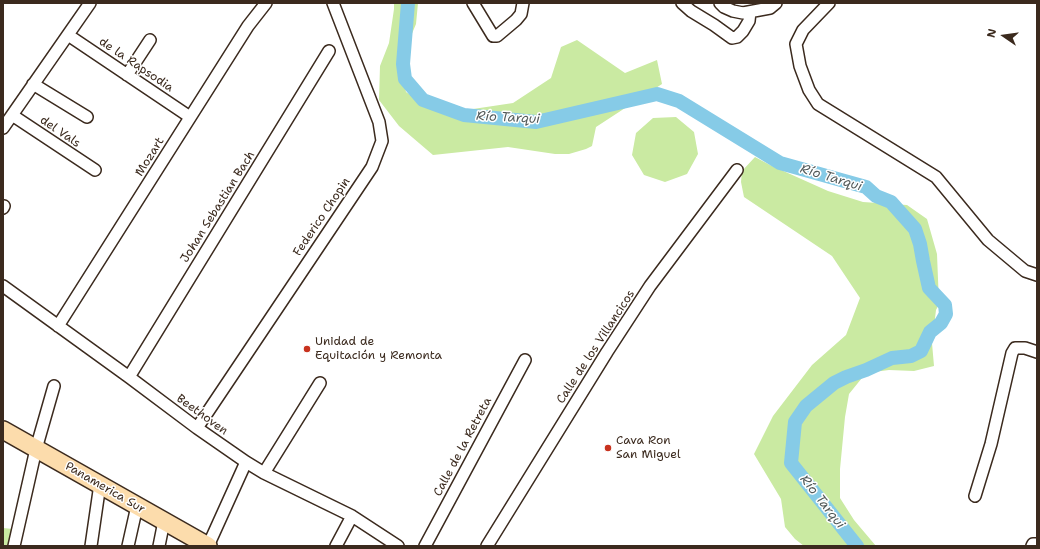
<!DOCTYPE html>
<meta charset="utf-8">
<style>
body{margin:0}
#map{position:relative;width:1040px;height:549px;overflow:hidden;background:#fff;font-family:"Shantell Sans",sans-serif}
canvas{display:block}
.frame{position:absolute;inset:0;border:4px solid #3b2a1e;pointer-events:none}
.north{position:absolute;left:984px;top:16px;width:40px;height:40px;-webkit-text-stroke:3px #fff;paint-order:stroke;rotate:283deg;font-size:11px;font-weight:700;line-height:16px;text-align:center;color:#3b2a1e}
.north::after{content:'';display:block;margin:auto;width:14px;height:18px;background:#3b2a1e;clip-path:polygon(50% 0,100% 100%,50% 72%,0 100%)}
</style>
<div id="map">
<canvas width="1040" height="549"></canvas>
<div class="frame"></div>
<div class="north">N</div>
</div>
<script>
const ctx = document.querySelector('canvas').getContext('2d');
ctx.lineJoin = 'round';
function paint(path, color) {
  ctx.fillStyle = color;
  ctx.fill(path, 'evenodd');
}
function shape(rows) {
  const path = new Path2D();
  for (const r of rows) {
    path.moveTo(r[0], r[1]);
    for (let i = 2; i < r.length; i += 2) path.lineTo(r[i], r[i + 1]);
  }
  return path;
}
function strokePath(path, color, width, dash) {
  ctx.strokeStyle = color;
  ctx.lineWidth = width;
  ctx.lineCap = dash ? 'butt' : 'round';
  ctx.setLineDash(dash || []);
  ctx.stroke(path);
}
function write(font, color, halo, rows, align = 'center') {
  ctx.font = font + ' "Shantell Sans",sans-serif';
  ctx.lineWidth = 3;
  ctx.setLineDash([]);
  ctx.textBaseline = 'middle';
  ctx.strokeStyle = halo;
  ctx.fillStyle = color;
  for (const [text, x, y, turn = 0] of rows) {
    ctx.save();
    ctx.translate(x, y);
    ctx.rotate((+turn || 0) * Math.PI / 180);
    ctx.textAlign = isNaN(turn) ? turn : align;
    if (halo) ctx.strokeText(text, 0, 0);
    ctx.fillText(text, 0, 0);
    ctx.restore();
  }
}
const green = shape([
 [394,3,418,3,416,24,400,62,406,92,427,106,456,116,473,109,513,103,551,78,561,47,577,40,625,73,657,60,662,84,596,127,592,146,586,149,569,154,555,154,508,147,433,155,399,126,379,100,380,66,389,43,394,9],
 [676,117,694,132,698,154,687,174,665,182,644,175,632,155,636,133,653,118],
 [755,157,770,165,828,191,863,202,907,205,927,219,937,254,939,304,936,310,932,343,934,366,914,371,889,370,866,373,849,394,845,417,840,469,840,498,854,520,876,546,804,546,795,539,785,527,781,499,754,454,773,416,812,365,846,335,860,298,832,256,744,197,741,182,742,171],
 [3,528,13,529,10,546,3,546]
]);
const river = shape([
 [408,3,403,64,405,79,423,100,464,115,536,122,657,94,679,101,780,163,866,187,876,196,891,202,915,229,920,244,923,261,929,288,945,305,946,314,941,323,930,332,921,351,911,356,892,358,866,370,846,377,834,383,806,406,795,422,791,463,857,546]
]);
const minor = shape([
 [473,3,493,36,497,36,516,20,521,14,523,3],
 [682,3,691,11,714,25,732,38,737,37,743,31,749,21,750,12],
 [720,3,724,7,733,11,743,13,770,8,776,3],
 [829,3,803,30,796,44,800,66,809,90,818,104,936,177,988,240,1025,271,1037,275],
 [68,35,190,117],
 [127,75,150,40],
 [33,84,87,117],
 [12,115,95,170],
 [3,128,90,3],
 [3,208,4,206],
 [3,286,129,377,197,428,246,462,264,473,352,516,398,546],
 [58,326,248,26,266,3],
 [129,377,329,51],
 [197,428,372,167,382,141,379,122,333,3],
 [264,473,320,383],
 [975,496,991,444,1012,353,1015,348,1025,348,1037,352],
 [14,546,36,449,54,386],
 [91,546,100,484],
 [128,546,137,506],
 [159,546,164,521],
 [208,546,246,462],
 [336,546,352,516],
 [425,546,525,360],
 [487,546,607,352,650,286,737,170],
 [1032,546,1033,544,1037,544]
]);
const highway = shape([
 [3,430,208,546]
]);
const markers = [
 [307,349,4,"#c8321e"],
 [608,448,4,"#c8321e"]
];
const streetNames = [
 ["de la Rapsodia",136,65,34],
 ["del Vals",60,132,34],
 ["Mozart",150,157,-58],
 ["Johan Sebastian Bach",218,207,-58],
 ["Federico Chopin",322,217,-56],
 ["Calle de los Villancicos",596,347,-57],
 ["Beethoven",202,415,36],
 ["Calle de la Retreta",463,447,-62],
 ["Panamerica Sur",105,488,30]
];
const poiNames = [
 ["Unidad de",315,342],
 ["Equitación y Remonta",315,356],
 ["Cava Ron",616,441],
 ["San Miguel",616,455]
];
const waterNames = [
 ["Río Tarqui",508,118,3],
 ["Río Tarqui",831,178,17],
 ["Río Tarqui",822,502,52]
];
paint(green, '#caeaa2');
strokePath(river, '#86cbe7', 14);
strokePath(minor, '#3b2a1e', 14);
strokePath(highway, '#3b2a1e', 20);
strokePath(minor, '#fff', 11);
strokePath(highway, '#fcdcac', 17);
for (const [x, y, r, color] of markers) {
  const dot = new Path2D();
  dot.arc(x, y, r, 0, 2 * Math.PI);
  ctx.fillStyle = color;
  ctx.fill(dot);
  strokePath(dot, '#fff', 1.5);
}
write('12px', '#3b2a1e', '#fff', streetNames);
write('12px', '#3b2a1e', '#fff', poiNames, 'left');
write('italic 13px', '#525a5a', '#fff', waterNames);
</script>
